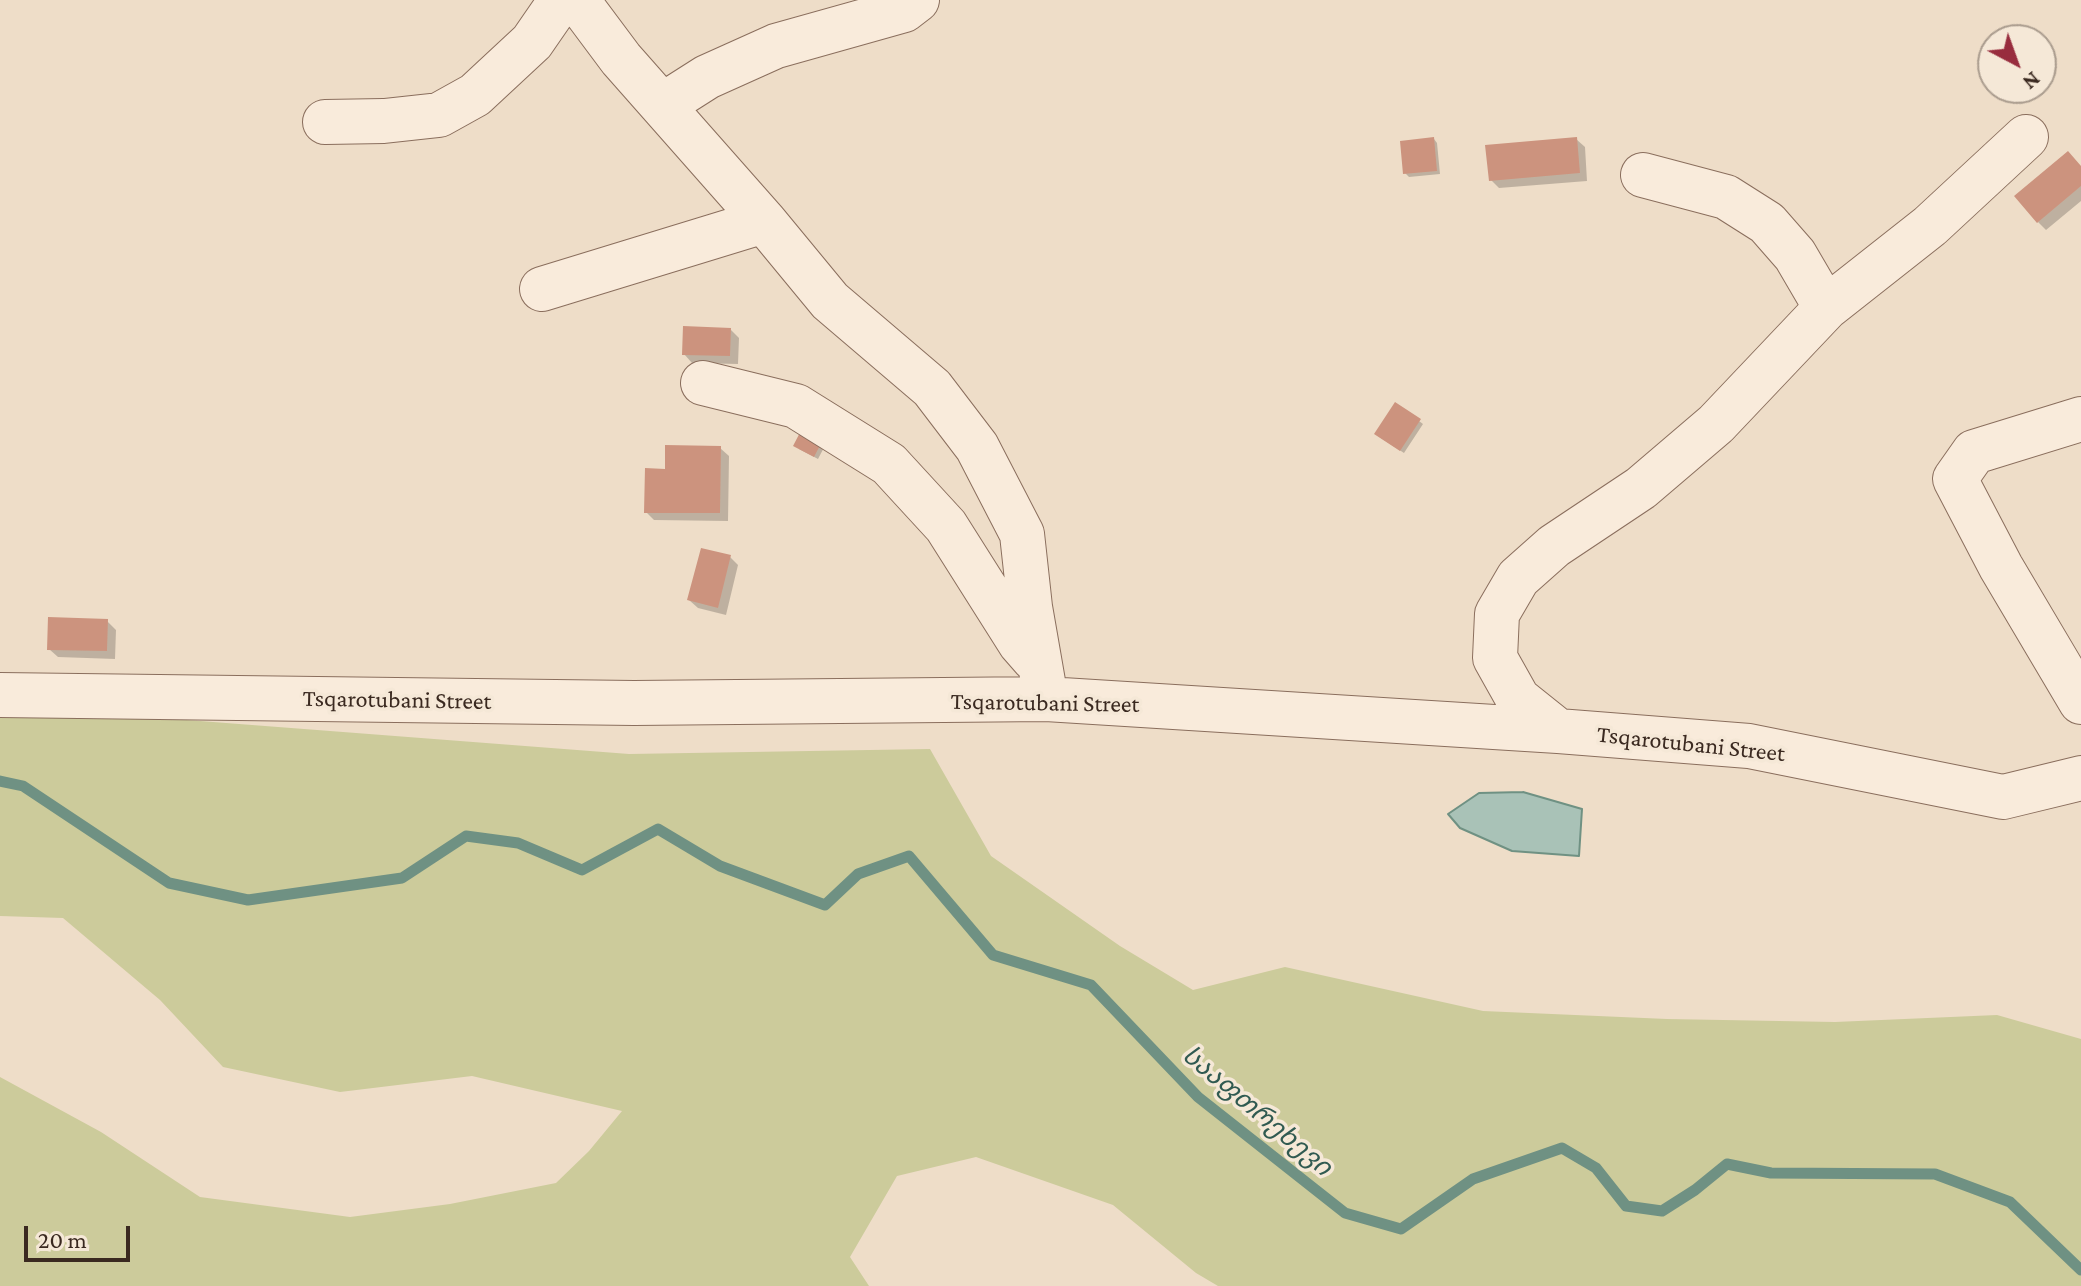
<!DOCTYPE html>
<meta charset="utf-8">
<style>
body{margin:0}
#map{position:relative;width:2081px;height:1286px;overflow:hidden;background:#eeddc8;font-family:"Crimson Pro",serif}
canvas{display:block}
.north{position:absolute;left:1977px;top:24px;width:80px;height:80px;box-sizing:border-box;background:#f5e8d7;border:2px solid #aa9c8e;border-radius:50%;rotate:139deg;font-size:22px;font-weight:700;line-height:32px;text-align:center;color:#3a2920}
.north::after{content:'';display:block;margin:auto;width:28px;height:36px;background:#982d3e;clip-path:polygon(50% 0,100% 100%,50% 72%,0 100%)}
.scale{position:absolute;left:24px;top:1226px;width:106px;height:36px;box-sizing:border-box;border:4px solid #3a2920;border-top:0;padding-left:10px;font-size:24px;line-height:28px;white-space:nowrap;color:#3a2920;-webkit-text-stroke:6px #f5e8d7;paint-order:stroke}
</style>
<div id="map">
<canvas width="2081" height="1286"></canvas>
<div class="north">N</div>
<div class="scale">20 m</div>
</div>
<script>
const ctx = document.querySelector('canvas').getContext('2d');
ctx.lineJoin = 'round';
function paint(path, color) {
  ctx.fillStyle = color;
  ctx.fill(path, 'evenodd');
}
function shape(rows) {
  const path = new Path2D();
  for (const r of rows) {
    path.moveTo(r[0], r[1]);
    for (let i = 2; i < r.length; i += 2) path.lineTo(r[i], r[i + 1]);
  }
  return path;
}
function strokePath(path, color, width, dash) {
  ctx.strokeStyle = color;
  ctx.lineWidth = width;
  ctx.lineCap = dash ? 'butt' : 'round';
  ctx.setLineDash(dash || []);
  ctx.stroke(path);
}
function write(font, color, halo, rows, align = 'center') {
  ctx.font = font + ' "Crimson Pro","Noto Sans Georgian",serif';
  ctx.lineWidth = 7;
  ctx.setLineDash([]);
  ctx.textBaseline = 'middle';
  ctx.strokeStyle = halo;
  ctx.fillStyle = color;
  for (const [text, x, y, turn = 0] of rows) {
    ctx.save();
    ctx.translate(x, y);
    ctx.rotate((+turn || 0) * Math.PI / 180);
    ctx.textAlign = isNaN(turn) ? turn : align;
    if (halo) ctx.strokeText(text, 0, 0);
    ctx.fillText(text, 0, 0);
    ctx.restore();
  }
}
const green = shape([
 [109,714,629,754,930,749,991,856,1120,946,1193,990,1285,967,1483,1011,1667,1019,1835,1022,1997,1015,2081,1039,2081,1286,1218,1286,1196,1273,1113,1205,976,1157,897,1176,850,1257,869,1286,0,1286,0,1077,101,1132,200,1197,350,1217,450,1204,556,1183,589,1151,622,1111,472,1076,340,1092,223,1067,160,1000,63,918,0,916,0,716]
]);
const water = shape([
 [1523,792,1582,809,1579,856,1512,851,1460,828,1448,814,1479,793,1523,792]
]);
const shadow = shape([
 [1434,139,1437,143,1440,174,1409,177,1405,173],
 [1576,139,1585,147,1587,181,1499,188,1491,180],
 [2081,167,2081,201,2046,230,2038,222],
 [731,330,739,338,738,364,692,363,684,354],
 [1419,421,1423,424,1404,453,1381,438],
 [829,438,818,459,799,449],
 [720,448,729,456,728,521,654,520,646,512],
 [730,557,738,565,726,615,698,608,689,600],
 [107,621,116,630,115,659,58,657,49,649]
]);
const stream = shape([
 [0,781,23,786,169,883,248,900,402,878,466,836,518,843,582,870,658,829,720,866,825,905,858,874,909,856,993,955,1091,985,1198,1097,1345,1213,1401,1229,1473,1179,1562,1148,1596,1168,1626,1206,1662,1211,1695,1190,1727,1164,1771,1173,1935,1174,2010,1202,2081,1270]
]);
const building = shape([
 [1434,137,1437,171,1403,174,1400,141],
 [1577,137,1580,173,1489,181,1485,145],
 [2068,151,2081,166,2081,186,2037,223,2014,196],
 [683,326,731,328,730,356,682,355],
 [1395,402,1421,419,1400,451,1374,434],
 [806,421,827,432,814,457,793,446],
 [665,445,721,446,720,513,644,513,645,468,665,469],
 [701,548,731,555,718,608,687,600],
 [48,617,108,619,107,651,47,650]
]);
const minor = shape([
 [577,0,621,59,764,221,830,301,932,388,977,447,1022,534,1030,607,1046,699],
 [663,105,707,77,776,46,904,10,917,0],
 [325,122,384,121,439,115,475,95,532,42,561,0],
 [1643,175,1726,197,1767,223,1795,255,1826,308],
 [542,289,764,221],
 [703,383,796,406,889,464,946,526,1020,643,1034,659],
 [2081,419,1974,452,1955,479,2001,567,2081,702],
 [0,695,634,703,1046,699,1558,731,1749,746,2003,797,2081,778],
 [1558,731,1518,699,1495,658,1497,614,1518,578,1554,546,1641,488,1716,424,1826,308,1930,226,2026,137]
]);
const streetNames = [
 ["Tsqarotubani Street",397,700,1],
 ["Tsqarotubani Street",1045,703,1],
 ["Tsqarotubani Street",1691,744,6]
];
const waterNames = [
 ["სააფთრეხევი",1257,1111,40]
];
paint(green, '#cccb9b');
paint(water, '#a9c2b7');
strokePath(water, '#6f9183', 2);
paint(shadow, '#0003');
strokePath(stream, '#6f9183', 11);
paint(building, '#cc937e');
strokePath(minor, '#8a6e5d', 46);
strokePath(minor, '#f9ebdb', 44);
write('24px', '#3a2920', '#f5e8d7', streetNames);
write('italic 26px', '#305a51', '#f5e8d7', waterNames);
</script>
